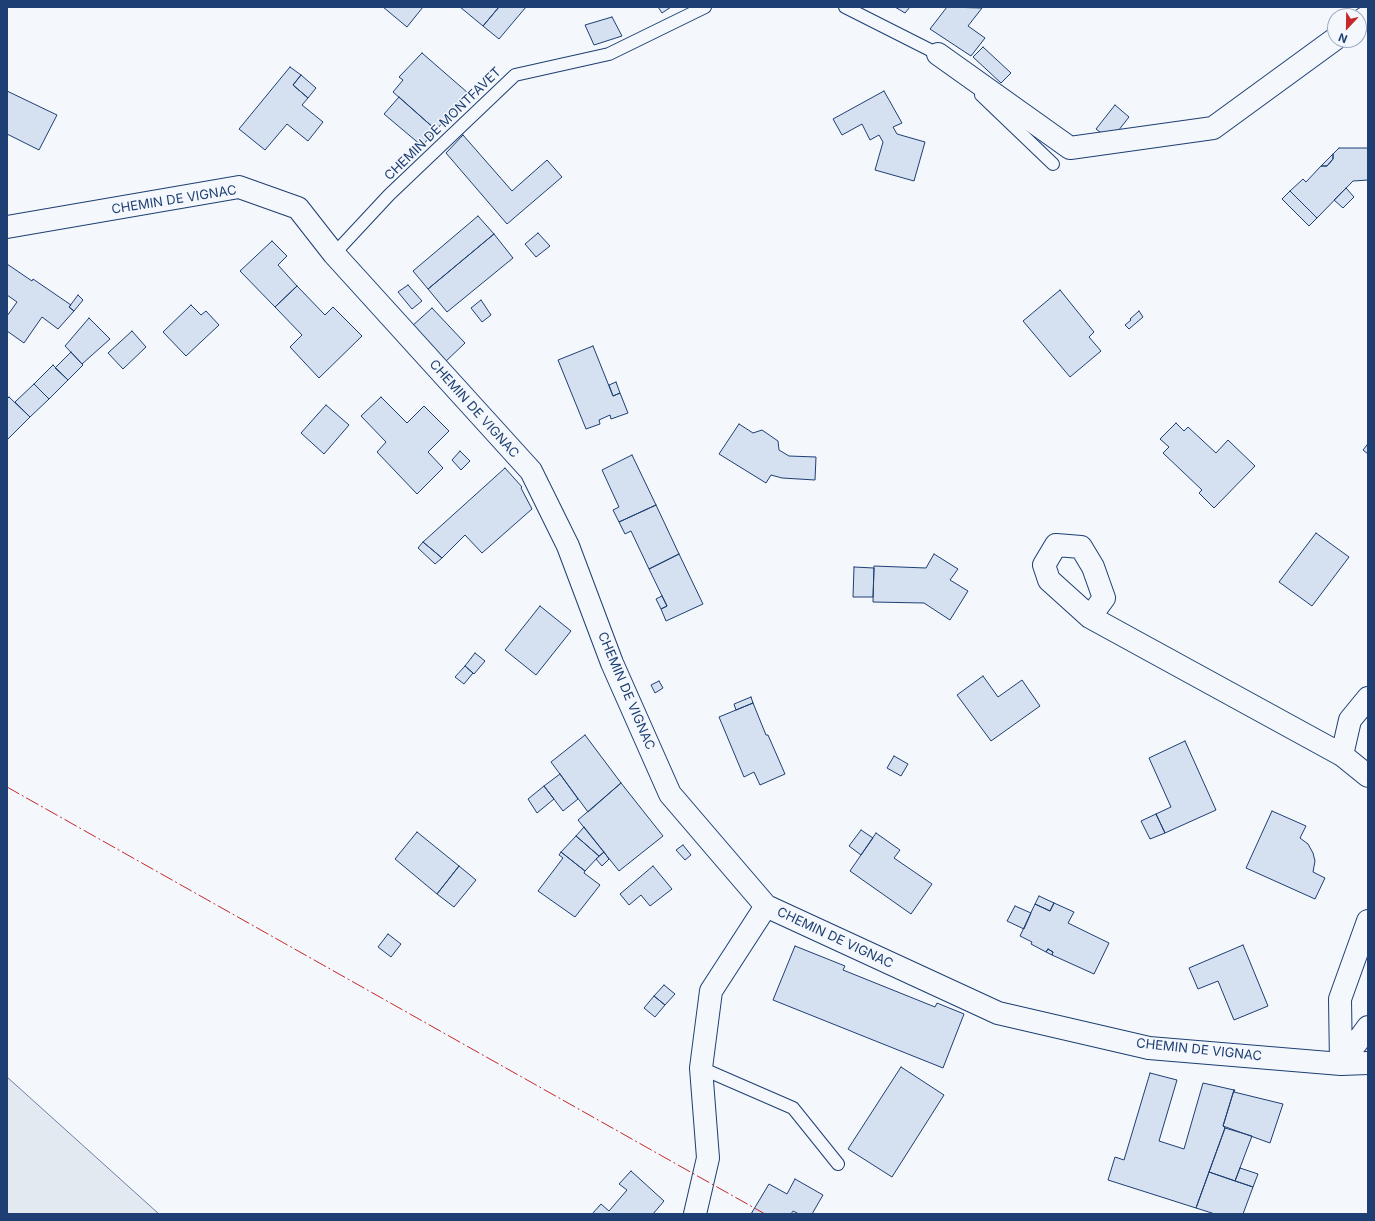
<!DOCTYPE html>
<style>
body{margin:0}
#map{position:relative;width:1375px;height:1221px;overflow:hidden;background:#f4f7fb;font-family:Inter,sans-serif}
canvas{display:block}
.frame{position:absolute;inset:0;border:8px solid #1d3f73;pointer-events:none}
.north{position:absolute;left:1327px;top:8px;width:40px;height:40px;box-sizing:border-box;background:#f4f7fb;border:1px solid #9eadc5;border-radius:50%;rotate:202deg;font-size:11px;font-weight:700;line-height:16px;text-align:center;color:#1d3f73}
.north::after{content:'';display:block;margin:auto;width:14px;height:18px;background:#c62828;clip-path:polygon(50% 0,100% 100%,50% 72%,0 100%)}
</style>
<div id="map">
<canvas width="1375" height="1221"></canvas>
<div class="frame"></div>
<div class="north">N</div>
</div>
<script>
const ctx = document.querySelector('canvas').getContext('2d');
ctx.lineJoin = 'round';
function paint(path, color) {
  ctx.fillStyle = color;
  ctx.fill(path, 'evenodd');
}
function shape(rows) {
  const path = new Path2D();
  for (const r of rows) {
    path.moveTo(r[0], r[1]);
    for (let i = 2; i < r.length; i += 2) path.lineTo(r[i], r[i + 1]);
  }
  return path;
}
function strokePath(path, color, width, dash) {
  ctx.strokeStyle = color;
  ctx.lineWidth = width;
  ctx.lineCap = dash ? 'butt' : 'round';
  ctx.setLineDash(dash || []);
  ctx.stroke(path);
}
function write(font, color, halo, rows, align = 'center') {
  ctx.font = font + ' Inter,sans-serif';
  ctx.lineWidth = 3;
  ctx.setLineDash([]);
  ctx.textBaseline = 'middle';
  ctx.strokeStyle = halo;
  ctx.fillStyle = color;
  for (const [text, x, y, turn = 0] of rows) {
    ctx.save();
    ctx.translate(x, y);
    ctx.rotate((+turn || 0) * Math.PI / 180);
    ctx.textAlign = isNaN(turn) ? turn : align;
    if (halo) ctx.strokeText(text, 0, 0);
    ctx.fillText(text, 0, 0);
    ctx.restore();
  }
}
const green = shape([
 [7,1077,159,1214,7,1214,7,1077]
]);
const building = shape([
 [383,7,423,7,407,27,383,7],
 [460,7,499,7,483,26,460,7],
 [499,7,526,7,499,39,483,26,499,7],
 [658,7,671,7,662,13,658,7],
 [895,7,910,7,905,13,895,7],
 [947,7,982,8,968,26,985,38,971,56,930,29,947,7],
 [612,17,622,36,594,45,585,25,612,17],
 [983,47,1011,73,1001,83,973,57,983,47],
 [422,53,468,93,436,130,393,92,403,80,399,77,422,53],
 [290,67,301,75,293,85,308,98,302,105,323,122,308,141,287,124,265,150,239,129,290,67],
 [301,75,316,88,308,98,293,85,301,75],
 [7,91,57,115,39,150,7,134,7,91],
 [884,91,902,123,893,127,897,134,925,142,914,181,875,170,883,142,879,135,870,140,862,124,842,135,833,119,884,91],
 [399,97,436,130,422,146,384,114,399,97],
 [1115,105,1129,117,1111,140,1096,129,1115,105],
 [463,135,512,191,547,160,562,177,507,224,446,153,463,135],
 [1339,148,1368,148,1368,180,1353,181,1317,218,1290,191,1303,179,1306,182,1321,166,1327,166,1333,159,1333,154,1339,148],
 [1333,154,1333,159,1327,166,1321,166,1333,154],
 [1346,188,1354,197,1343,208,1334,200,1346,188],
 [1290,191,1317,218,1309,226,1282,199,1290,191],
 [478,216,494,234,428,289,413,271,478,216],
 [538,233,550,246,536,257,525,244,538,233],
 [494,234,513,258,447,312,428,289,494,234],
 [272,241,287,256,278,265,297,286,275,307,240,271,272,241],
 [7,264,32,281,33,279,71,305,69,307,74,311,58,329,42,317,24,343,7,331,7,316,17,302,7,295,7,264],
 [408,285,422,301,412,309,398,292,408,285],
 [297,286,325,315,333,307,362,336,319,378,290,347,302,335,275,307,297,286],
 [1060,290,1094,332,1089,337,1101,351,1070,377,1023,321,1060,290],
 [78,295,83,300,74,311,69,307,78,295],
 [481,300,491,315,482,322,471,308,481,300],
 [191,305,201,315,206,311,219,325,186,356,163,332,191,305],
 [432,308,465,343,444,363,411,327,432,308],
 [1139,311,1143,317,1129,329,1125,325,1131,320,1130,319,1139,311],
 [89,318,110,339,82,364,65,346,89,318],
 [132,331,146,347,123,369,108,353,132,331],
 [593,346,613,396,620,393,628,413,611,419,610,415,599,420,600,424,586,429,558,360,593,346],
 [71,352,83,365,68,380,55,368,71,352],
 [53,365,68,380,49,399,34,384,53,365],
 [616,382,620,393,613,396,609,385,616,382],
 [34,384,49,399,30,417,15,402,34,384],
 [9,397,30,417,7,440,7,399,9,397],
 [381,397,407,423,424,406,449,431,428,452,443,468,417,494,377,452,386,442,361,416,381,397],
 [326,405,349,425,324,454,301,433,326,405],
 [1176,423,1184,431,1188,427,1216,453,1228,440,1255,466,1214,508,1199,493,1202,490,1163,453,1169,447,1160,439,1176,423],
 [739,424,753,433,762,430,778,441,779,450,789,456,816,457,815,480,782,478,771,475,766,483,719,454,739,424],
 [1367,445,1368,445,1368,454,1363,450,1367,445],
 [460,451,470,461,461,470,452,460,460,451],
 [632,455,656,505,619,522,613,510,619,507,602,470,632,455],
 [505,468,522,487,521,488,532,509,482,553,465,535,442,558,423,542,505,468],
 [656,505,679,554,649,569,631,531,625,534,619,522,656,505],
 [1316,533,1349,557,1312,606,1279,582,1316,533],
 [423,542,442,558,435,564,418,548,423,542],
 [679,554,703,604,666,621,661,609,667,606,649,569,679,554],
 [934,554,958,569,950,580,968,591,950,620,924,603,873,602,874,566,926,568,934,554],
 [854,567,874,568,873,597,853,597,854,567],
 [662,596,667,606,661,609,656,599,662,596],
 [540,606,571,631,536,675,505,650,540,606],
 [475,653,485,661,474,674,465,666,475,653],
 [465,666,473,673,464,684,455,677,465,666],
 [983,676,998,697,1022,680,1040,706,991,741,957,695,983,676],
 [659,681,663,688,655,693,651,685,659,681],
 [751,697,753,703,736,710,734,704,751,697],
 [753,703,766,735,768,735,785,774,760,785,754,772,744,777,719,717,753,703],
 [585,735,621,783,588,812,551,762,585,735],
 [1185,741,1216,810,1165,833,1156,814,1171,807,1149,758,1185,741],
 [894,756,908,764,901,776,887,768,894,756],
 [560,774,578,799,563,811,544,786,560,774],
 [621,783,663,836,619,871,578,820,621,783],
 [544,786,554,799,537,813,528,799,544,786],
 [1272,811,1306,826,1300,838,1308,844,1313,853,1315,861,1313,872,1325,878,1315,899,1246,868,1272,811],
 [1156,814,1165,833,1150,839,1141,821,1156,814],
 [584,827,604,852,599,856,576,836,584,827],
 [861,830,873,838,861,855,849,846,861,830],
 [417,832,459,866,437,894,395,859,417,832],
 [876,833,900,850,894,858,932,884,911,914,850,871,876,833],
 [576,836,599,856,585,871,561,852,576,836],
 [683,845,691,855,685,860,676,850,683,845],
 [561,852,585,871,584,873,600,885,575,917,538,891,563,858,559,855,561,852],
 [604,852,609,859,602,866,596,859,604,852],
 [459,866,476,880,454,907,437,894,459,866],
 [653,866,672,889,650,906,641,895,629,905,620,894,653,866],
 [1039,896,1054,903,1050,911,1035,904,1039,896],
 [1054,903,1074,912,1068,923,1109,943,1094,974,1052,955,1053,952,1048,949,1046,952,1031,944,1032,942,1020,936,1035,904,1050,911,1054,903],
 [1015,906,1031,913,1024,929,1007,921,1015,906],
 [388,934,401,944,391,957,378,947,388,934],
 [1243,945,1268,1006,1234,1020,1218,981,1198,989,1189,968,1243,945],
 [795,946,845,966,843,970,935,1007,937,1003,964,1014,943,1068,773,1000,795,946],
 [1048,949,1053,952,1052,955,1046,952,1048,949],
 [664,985,675,994,665,1005,654,996,664,985],
 [654,996,665,1005,655,1017,644,1008,654,996],
 [901,1067,944,1095,892,1177,848,1149,901,1067],
 [1150,1073,1177,1080,1159,1141,1184,1149,1203,1083,1234,1090,1223,1126,1225,1128,1196,1208,1108,1180,1115,1157,1124,1160,1150,1073],
 [1234,1090,1235,1090,1234,1092,1283,1104,1270,1143,1223,1126,1234,1090],
 [1225,1128,1252,1136,1235,1181,1209,1172,1225,1128],
 [1240,1168,1258,1174,1253,1187,1235,1181,1240,1168],
 [631,1171,664,1201,653,1214,592,1214,601,1204,609,1211,627,1190,619,1184,631,1171],
 [1209,1172,1253,1187,1243,1214,1215,1214,1196,1208,1209,1172],
 [795,1179,823,1195,812,1214,799,1214,793,1211,791,1214,751,1214,769,1184,787,1194,795,1179]
]);
const service = shape([
 [845,7,938,54,941,57],
 [981,95,1053,164],
 [334,254,389,195,515,75,609,54,705,7],
 [701,1068,793,1108,838,1164]
]);
const minor = shape([
 [1359,22,1368,16],
 [938,54,1070,148,1213,128,1335,39],
 [7,227,239,187,298,208,334,254,531,471,568,546,612,663,670,794,766,906,998,1013,1149,1048,1341,1064,1368,1063],
 [1090,617,1104,598,1093,567,1081,547,1056,545,1044,565,1049,580,1090,617,1342,755,1368,776],
 [1342,755,1350,720,1368,698],
 [1368,921,1340,999,1341,1064,1368,1027],
 [695,1214,708,1158,701,1068,711,991,766,906]
]);
const power = shape([
 [7,787,765,1214]
]);
const streetNames = [
 ["CHEMIN DE MONTFAVET",443,124,-44],
 ["CHEMIN DE VIGNAC",174,200,-9],
 ["CHEMIN DE VIGNAC",474,409,48],
 ["CHEMIN DE VIGNAC",626,691,67],
 ["CHEMIN DE VIGNAC",835,938,25],
 ["CHEMIN DE VIGNAC",1199,1050,6]
];
paint(green, '#e3e9f0');
strokePath(green, '#687fa3', 1);
paint(building, '#d5e0f0');
strokePath(building, '#1d3f73', 1);
strokePath(service, '#1d3f73', 14);
strokePath(minor, '#1d3f73', 24);
strokePath(service, '#f4f7fb', 12);
strokePath(minor, '#f4f7fb', 22);
strokePath(power, '#c62828', 1, [14, 3, 2, 3]);
write('13px', '#1d3f73', '#f4f7fb', streetNames);
</script>
